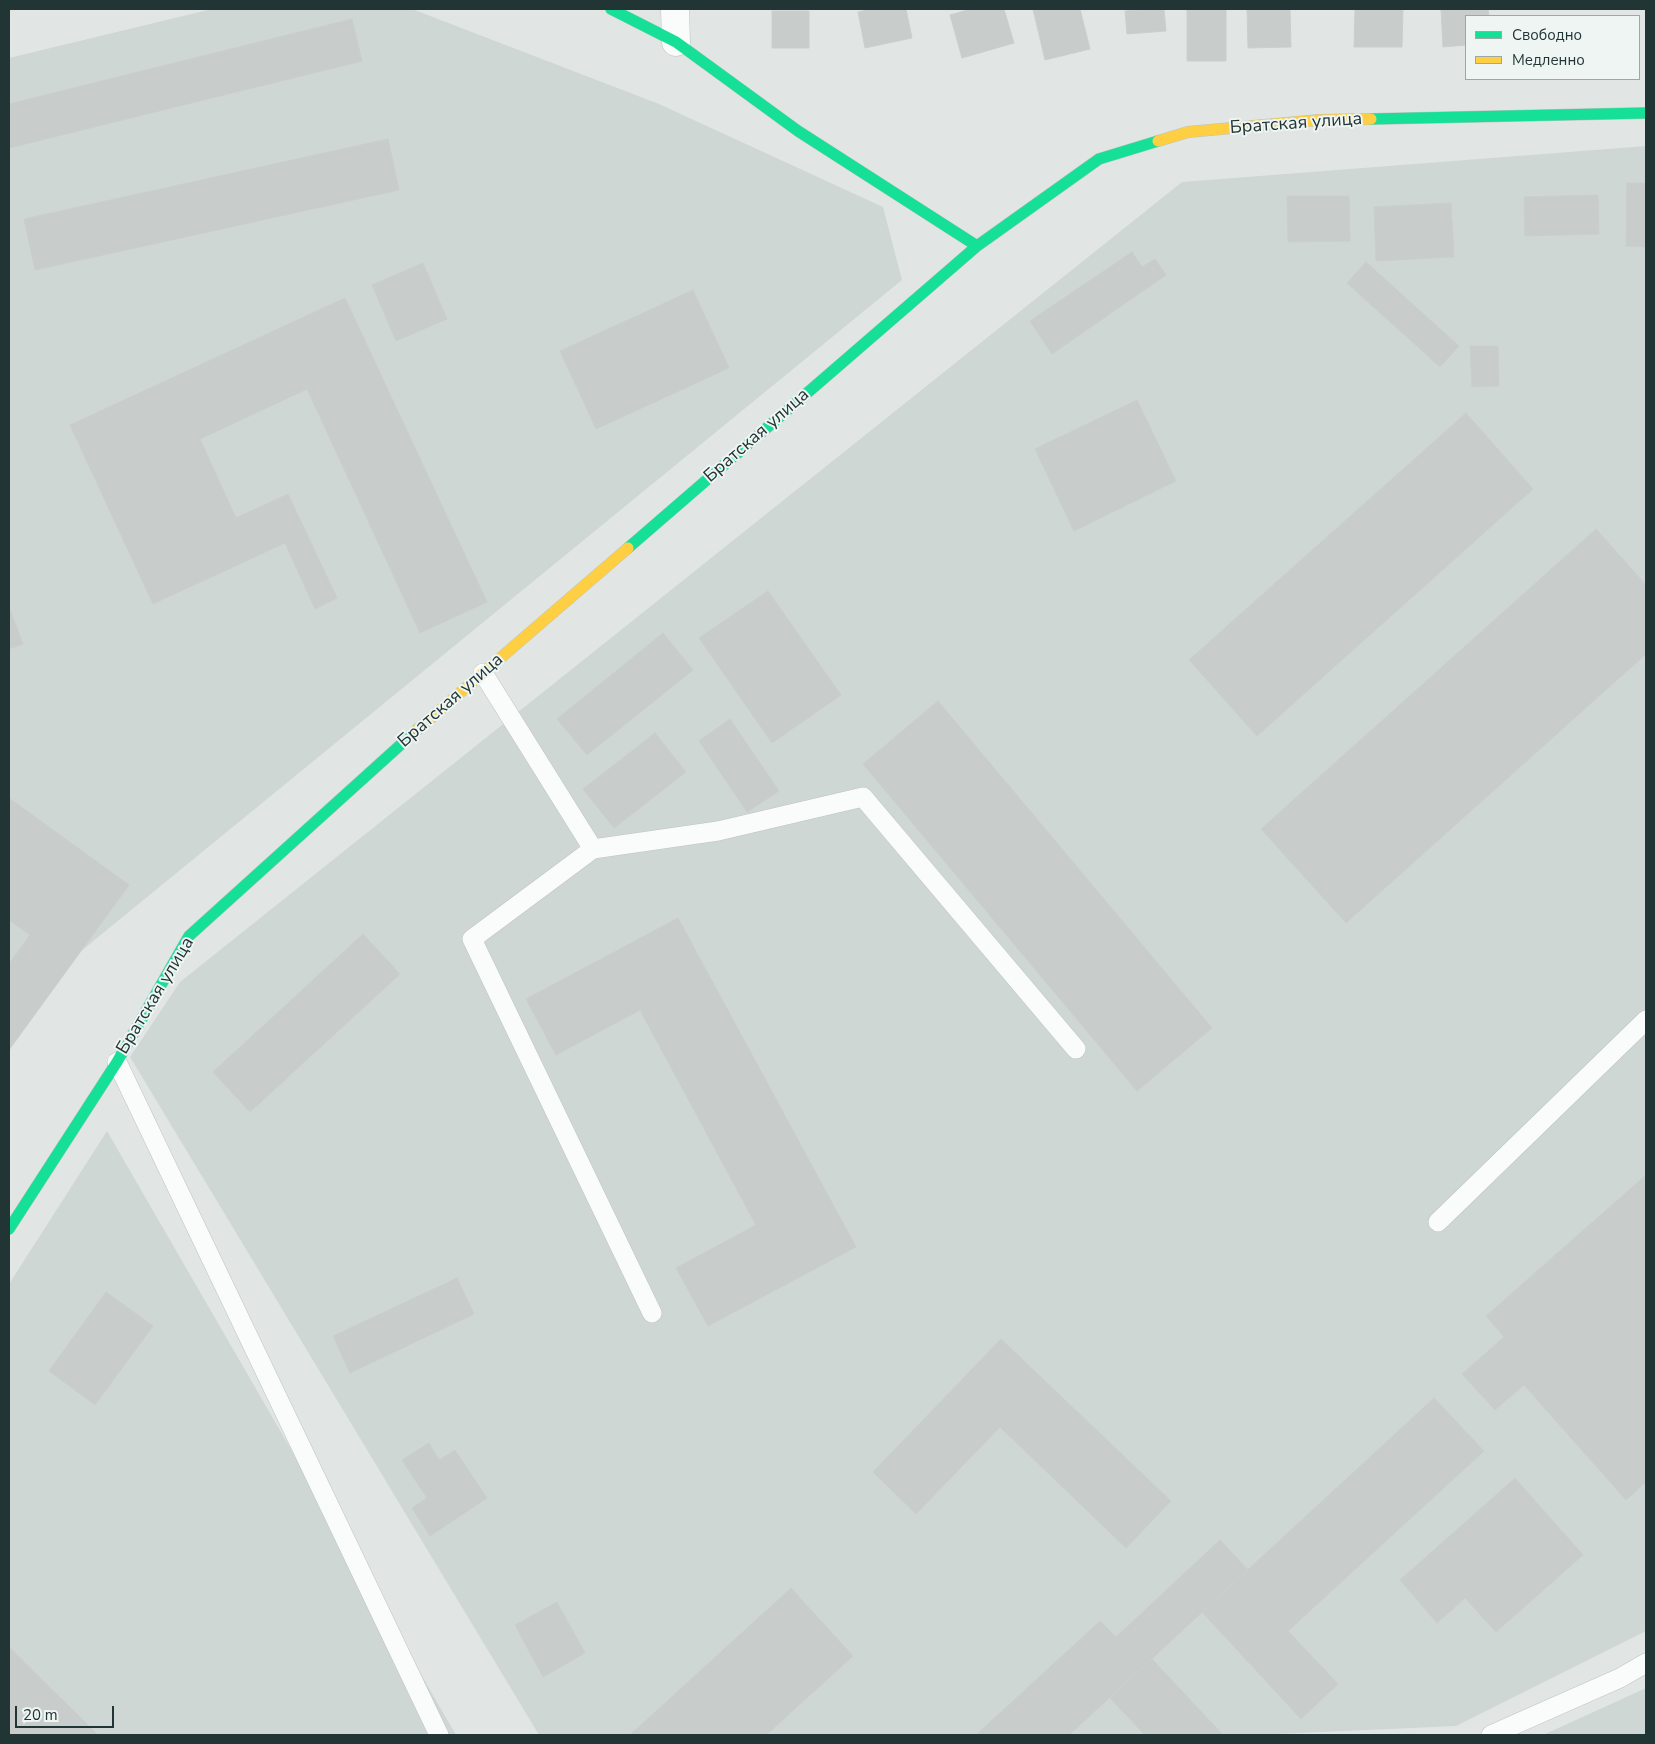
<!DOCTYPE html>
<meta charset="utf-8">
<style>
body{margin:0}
#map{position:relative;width:1655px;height:1744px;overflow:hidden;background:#e1e6e5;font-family:"Nunito Sans",sans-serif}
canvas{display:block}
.frame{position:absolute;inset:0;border:10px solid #223535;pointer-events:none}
.legend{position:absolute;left:1465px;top:15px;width:175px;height:65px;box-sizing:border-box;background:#eef5f3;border:1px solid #9ca8a7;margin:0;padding:6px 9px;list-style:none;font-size:15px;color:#223535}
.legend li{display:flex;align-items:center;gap:10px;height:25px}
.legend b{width:25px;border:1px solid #9ca8a7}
.scale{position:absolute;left:15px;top:1706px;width:99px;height:22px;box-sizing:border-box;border:2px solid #223535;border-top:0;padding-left:6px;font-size:15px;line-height:18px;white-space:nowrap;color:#223535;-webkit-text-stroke:4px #eef5f3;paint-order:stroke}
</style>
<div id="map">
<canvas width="1655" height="1744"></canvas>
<div class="frame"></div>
<ul class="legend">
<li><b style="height:6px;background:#16e098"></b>Свободно</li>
<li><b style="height:6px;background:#ffcf43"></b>Медленно</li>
</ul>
<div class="scale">20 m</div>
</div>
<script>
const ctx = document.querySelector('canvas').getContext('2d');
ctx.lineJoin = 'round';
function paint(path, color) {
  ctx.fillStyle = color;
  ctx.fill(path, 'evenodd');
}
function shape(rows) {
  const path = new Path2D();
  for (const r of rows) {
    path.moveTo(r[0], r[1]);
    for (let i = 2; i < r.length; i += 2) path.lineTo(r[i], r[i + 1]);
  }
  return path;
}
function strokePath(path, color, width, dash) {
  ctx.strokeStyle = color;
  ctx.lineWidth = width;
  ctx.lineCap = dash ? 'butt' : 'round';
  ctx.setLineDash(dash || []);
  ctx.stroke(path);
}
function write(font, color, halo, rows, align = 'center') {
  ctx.font = font + ' "Nunito Sans",sans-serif';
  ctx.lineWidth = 4;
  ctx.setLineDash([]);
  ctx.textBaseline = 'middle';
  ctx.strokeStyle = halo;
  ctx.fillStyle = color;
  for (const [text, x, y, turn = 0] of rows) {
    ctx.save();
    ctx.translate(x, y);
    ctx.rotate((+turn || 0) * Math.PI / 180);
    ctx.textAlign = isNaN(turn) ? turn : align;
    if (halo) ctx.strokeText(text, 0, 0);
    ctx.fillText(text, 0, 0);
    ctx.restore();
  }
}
const built = shape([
 [212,9,412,9,659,104,883,207,902,280,53,974,9,1045,9,58],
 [1646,146,1646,1631,1456,1726,1257,1735,539,1735,130,1057,180,982,1182,182],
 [107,1131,456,1735,9,1735,9,1284],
 [1646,1688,1646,1735,1543,1735]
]);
const building = shape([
 [872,9,906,9,912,38,865,48,858,12,872,9],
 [971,9,1004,9,1014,43,962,58,950,15,971,9],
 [1033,9,1080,9,1090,49,1045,60,1033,9],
 [1164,9,1166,31,1127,34,1125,11,1164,9],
 [1226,9,1226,61,1187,61,1187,10,1226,9],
 [1247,9,1290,9,1291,47,1248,48,1247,9],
 [1355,9,1403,9,1402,47,1354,47,1355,9],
 [1441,9,1488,9,1489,16,1466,16,1466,45,1443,47,1441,9],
 [772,11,809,11,809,48,772,48,772,11],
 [352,19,362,61,9,148,9,104,352,19],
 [388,139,399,190,35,270,24,219,388,139],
 [1627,183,1646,183,1646,247,1626,246,1627,183],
 [1598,195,1599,234,1525,236,1524,197,1598,195],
 [1287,196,1349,196,1350,241,1288,242,1287,196],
 [1451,203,1454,257,1376,261,1374,207,1451,203],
 [1132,252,1142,267,1155,259,1166,275,1052,354,1030,321,1132,252],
 [1366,262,1459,346,1440,367,1347,283,1366,262],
 [423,263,447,319,396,341,372,285,423,263],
 [693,290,729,368,596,429,560,351,693,290],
 [345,298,487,602,420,633,307,389,200,439,236,518,288,494,337,598,315,609,285,543,153,604,70,425,345,298],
 [1470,346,1498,346,1499,386,1472,387,1470,346],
 [1137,400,1176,481,1074,531,1035,449,1137,400],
 [1466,413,1533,489,1257,736,1189,660,1466,413],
 [1596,529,1646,585,1646,654,1346,923,1261,829,1596,529],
 [768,591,841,695,772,743,699,638,768,591],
 [9,607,23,644,9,649,9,607],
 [663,633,693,670,587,755,557,719,663,633],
 [938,701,1212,1028,1137,1091,863,764,938,701],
 [730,719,779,791,747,812,699,741,730,719],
 [655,733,686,772,614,828,583,789,655,733],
 [9,798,129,885,9,1050,9,964,30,935,9,920,9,798],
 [678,918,856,1247,708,1326,676,1268,756,1225,640,1010,556,1055,526,999,678,918],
 [363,934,400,974,250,1112,213,1072,363,934],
 [1646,1175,1646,1482,1626,1500,1524,1385,1495,1410,1462,1374,1504,1337,1486,1316,1646,1175],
 [457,1278,474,1314,350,1373,333,1336,457,1278],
 [106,1292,153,1326,95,1405,49,1371,106,1292],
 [1001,1339,1171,1501,1126,1548,1000,1427,916,1514,873,1472,1001,1339],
 [1434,1398,1484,1451,1288,1631,1338,1684,1301,1719,1202,1612,1434,1398],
 [429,1443,439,1460,455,1450,487,1498,430,1536,412,1508,427,1498,402,1460,429,1443],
 [1515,1478,1583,1555,1496,1632,1465,1598,1437,1623,1400,1580,1515,1478],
 [1220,1540,1248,1570,1069,1735,976,1735,1100,1621,1116,1637,1220,1540],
 [791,1588,853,1656,766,1735,630,1735,791,1588],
 [557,1602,585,1653,543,1677,515,1625,557,1602],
 [9,1647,98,1735,9,1735,9,1647],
 [1152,1659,1223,1735,1145,1735,1110,1698,1152,1659]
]);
const lane = shape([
 [483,673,593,849,718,831,863,797,1076,1049],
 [593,849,472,939,652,1313],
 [117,1062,439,1735],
 [1438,1222,1646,1020],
 [1491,1735,1620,1678,1646,1663]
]);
const street = shape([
 [675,9,676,42]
]);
const fast = shape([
 [611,9,676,42,798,131,977,246],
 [1371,119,1646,113],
 [628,548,977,246,1099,159,1158,141],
 [9,1229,117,1062,189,936,418,729]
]);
const slow = shape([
 [1158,141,1188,132,1319,120,1371,119],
 [418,729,628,548]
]);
const streetNames = [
 ["Братская улица",1296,124,-4],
 ["Братская улица",757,436,-41],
 ["Братская улица",451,701,-41],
 ["Братская улица",156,996,-59]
];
paint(built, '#cfd7d5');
paint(building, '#c8cdcc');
strokePath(building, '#cacece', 1);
strokePath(lane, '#bec3c2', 20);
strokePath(street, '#bec3c2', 29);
strokePath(fast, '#bdc3c2', 12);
strokePath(slow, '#bdc3c2', 12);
strokePath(lane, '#fafbfb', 19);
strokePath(street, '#fafbfb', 28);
strokePath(fast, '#16e098', 11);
strokePath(slow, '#ffcf43', 11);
write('18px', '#223535', '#eef5f3', streetNames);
</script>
